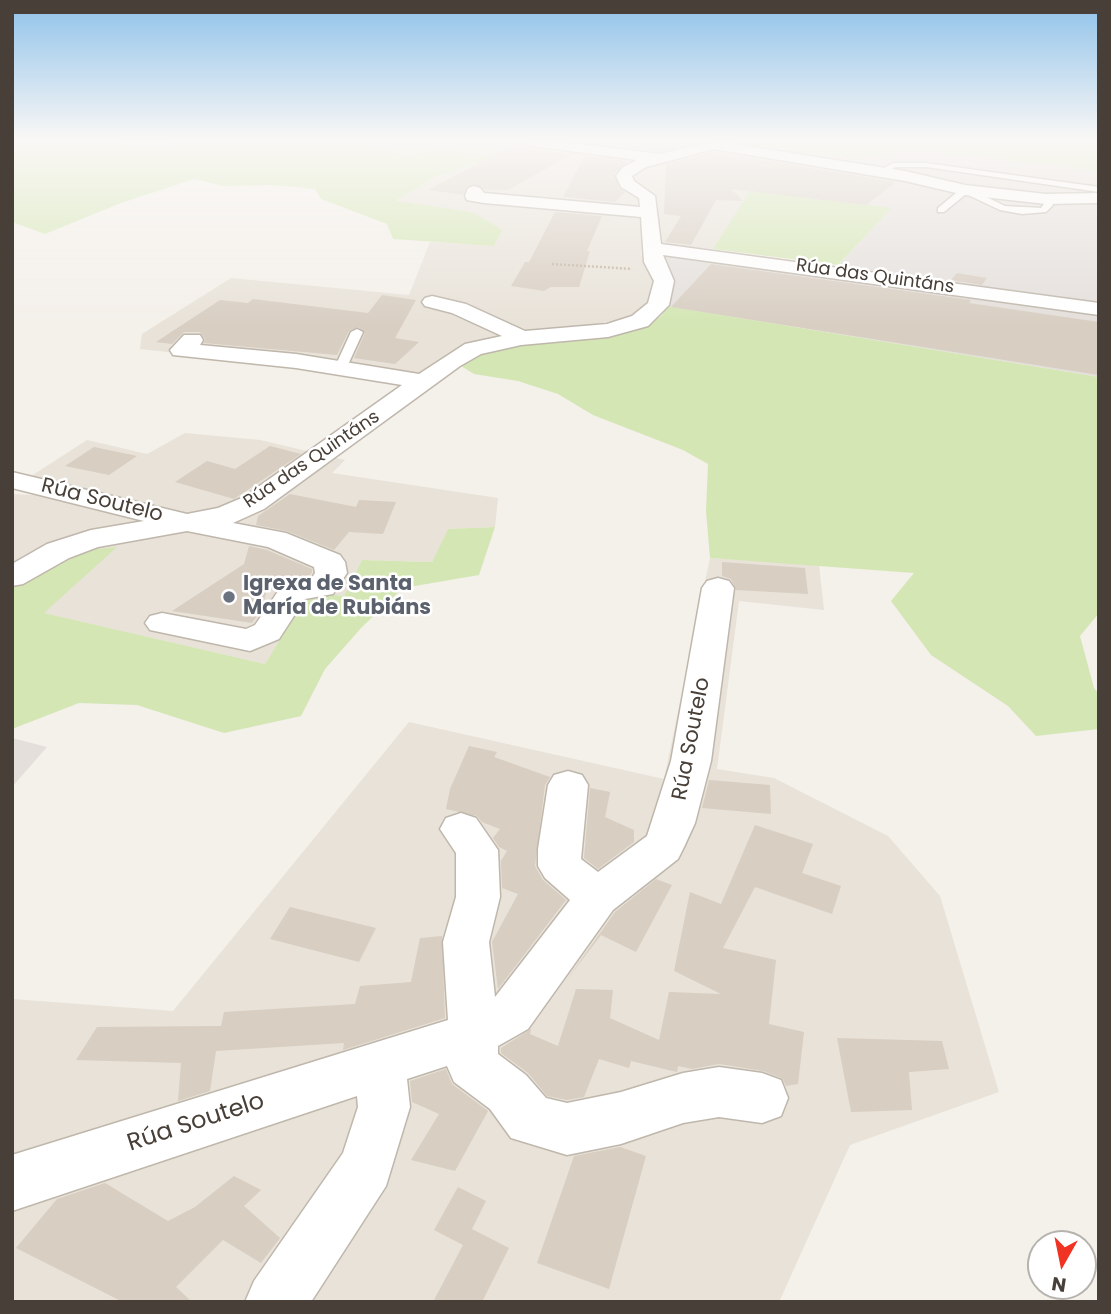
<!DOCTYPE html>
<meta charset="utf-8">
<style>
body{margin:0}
#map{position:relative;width:1111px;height:1314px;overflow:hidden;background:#f4f0ea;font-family:Poppins,sans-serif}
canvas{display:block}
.frame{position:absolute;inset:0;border:14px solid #484038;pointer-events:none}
.north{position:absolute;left:1027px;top:1230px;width:70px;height:70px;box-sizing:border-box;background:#fff;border:2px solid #b6b3af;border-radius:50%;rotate:189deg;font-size:19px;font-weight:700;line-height:28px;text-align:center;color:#484038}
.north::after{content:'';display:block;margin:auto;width:24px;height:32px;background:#f13324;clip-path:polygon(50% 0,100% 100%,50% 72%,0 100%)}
</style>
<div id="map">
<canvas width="1111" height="1314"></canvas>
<div class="frame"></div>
<div class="north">N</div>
</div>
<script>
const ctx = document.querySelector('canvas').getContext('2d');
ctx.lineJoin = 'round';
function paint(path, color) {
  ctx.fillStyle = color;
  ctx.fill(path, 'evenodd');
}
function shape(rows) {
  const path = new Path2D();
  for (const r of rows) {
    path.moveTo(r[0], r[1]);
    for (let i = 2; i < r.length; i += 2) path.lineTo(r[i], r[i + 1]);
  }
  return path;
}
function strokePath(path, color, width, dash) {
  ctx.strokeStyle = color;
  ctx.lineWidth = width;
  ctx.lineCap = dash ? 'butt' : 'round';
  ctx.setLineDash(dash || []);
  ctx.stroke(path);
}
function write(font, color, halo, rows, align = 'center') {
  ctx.font = font + ' Poppins,sans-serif';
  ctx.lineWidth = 5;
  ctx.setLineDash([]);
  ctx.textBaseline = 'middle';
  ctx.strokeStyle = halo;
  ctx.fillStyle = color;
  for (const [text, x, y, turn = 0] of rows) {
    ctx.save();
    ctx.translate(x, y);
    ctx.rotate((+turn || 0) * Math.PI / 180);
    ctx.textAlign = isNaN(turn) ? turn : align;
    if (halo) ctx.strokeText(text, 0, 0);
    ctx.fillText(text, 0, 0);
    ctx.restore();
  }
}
const residential = shape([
 [347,141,760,141,745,148,758,180,713,249,642,243,641,254,655,280,648,308,634,317,545,333,497,337,416,379,140,349,142,334,231,278,409,295,430,242,494,245,472,212,395,202,435,177,501,156,447,150,405,154],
 [185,433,260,440,345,460,332,473,498,498,495,527,448,529,432,562,362,560,344,596,309,592,265,664,43,613,116,547,12,581,12,494,90,498,22,482,87,440,147,454],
 [710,558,819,565,824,610,739,601,717,769,774,778,888,836,940,896,999,1092,850,1145,779,1302,12,1302,12,999,173,1011,409,722,664,779]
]);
const industrial = shape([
 [751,145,860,160,893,152,928,151,1099,171,1099,377,667,306,660,256,667,253,830,274,891,209,750,191,731,161,744,154,744,148],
 [12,738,47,747,12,787]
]);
const green = shape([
 [12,141,103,141,130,145,167,145,186,141,347,141,405,154,447,150,503,156,435,177,396,201,472,212,502,230,494,246,393,239,387,224,321,199,315,189,271,185,223,186,194,179,121,203,45,234,12,222],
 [760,141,1099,141,1099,171,928,151,893,152,860,160,751,145],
 [750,191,892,208,838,265,713,249],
 [667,306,1099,377,1099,613,1080,636,1094,688,1099,694,1099,729,1036,736,1008,706,931,655,891,601,914,573,710,558,706,511,708,464,683,450,593,415,558,394,518,381,474,374,458,364,472,357,527,343,613,335,650,324,662,315],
 [495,527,479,575,403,588,362,627,325,669,301,716,224,733,137,705,79,703,12,729,12,582,59,553,117,547,44,613,265,664,309,592,344,596,362,560,432,562,448,529]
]);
const building = shape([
 [614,141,619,141,674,148,660,151,606,145],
 [518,143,526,148,572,154,508,190,485,190,475,184,467,186,463,195,428,190],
 [710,153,720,153,896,182,866,205,731,189,743,201,716,200,691,245,665,242,681,216,664,214,666,164],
 [585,156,628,161,614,174,619,188,625,192,615,202,563,197],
 [555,212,602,216,587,251,590,251,579,287,551,287,544,291,511,286,525,262,529,262],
 [711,264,971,300,969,303,1099,322,1099,375,671,307],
 [957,273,987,278,982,285,951,280],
 [382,295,416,300,395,338,419,342,395,364,354,358,365,333,358,327,349,331,337,355,204,343,205,339,200,332,184,332,172,344,156,342,220,300,248,303,253,299,368,313],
 [270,446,301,454,234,499,175,482,207,461,235,469],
 [94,447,137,456,109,475,65,466],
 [290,494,356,507,359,500,396,502,383,534,349,532,334,550,287,531,256,525,258,516],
 [249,546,267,550,312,569,312,572,309,577,282,582,269,581,262,609,252,623,172,611,244,564],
 [722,562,805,568,808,594,736,590,731,579,722,576],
 [469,746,497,752,494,757,550,777,545,785,535,866,543,880,566,900,498,989,492,942,518,894,502,888,501,861,507,851,499,847,493,838,500,829,482,822,477,816,446,809,450,789],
 [709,780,770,785,771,814,702,808],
 [590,788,610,792,605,817,634,830,634,842,598,869,584,858],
 [755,825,813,844,802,873,841,886,832,914,755,887,723,948,776,960,769,1024,804,1032,798,1084,786,1086,782,1078,763,1071,719,1064,692,1069,678,1066,677,1072,631,1061,629,1068,599,1059,584,1097,567,1100,547,1096,528,1073,501,1053,501,1048,531,1029,530,1034,558,1046,576,989,613,990,610,1018,659,1040,669,992,721,994,674,971,690,892,721,904],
 [656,879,672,885,636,952,601,935,566,981,615,912],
 [290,907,376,928,359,962,270,939],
 [442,936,445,1018,343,1050,344,1043,216,1051,210,1091,178,1101,181,1063,76,1060,97,1027,221,1026,224,1012,355,1004,360,986,411,982,420,938],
 [837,1038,942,1041,949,1069,909,1072,912,1110,851,1112],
 [446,1069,452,1084,488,1111,455,1171,411,1160,439,1114,412,1102,410,1081],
 [620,1147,646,1156,609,1289,537,1263,574,1156],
 [234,1176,261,1190,244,1206,280,1238,261,1263,223,1240,176,1287,192,1302,123,1302,16,1248,57,1199,105,1183,168,1221,195,1207],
 [458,1187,486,1201,472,1229,509,1248,482,1302,433,1302,463,1245,434,1230]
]);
const path = shape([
 [552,264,632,269]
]);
const lane = shape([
 [893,163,926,163,1099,187,1099,192,926,167,895,167,884,174,877,172,893,163],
 [962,188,968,188,1005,206,1041,208,1044,204,1042,199,1046,196,1053,205,1046,212,1022,214,1000,210,966,194,944,212,938,212,938,208,962,188],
 [357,329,363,332,346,369,336,371,334,369,351,332,357,329]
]);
const street = shape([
 [519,141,556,141,660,154,714,141,736,141,734,144,905,171,965,185,1046,194,1099,193,1099,203,1046,204,965,195,905,181,714,149,646,167,632,176,634,181,655,196,661,244,1099,303,1099,315,663,255,674,281,669,305,648,326,608,337,521,345,481,354,460,366,264,509,233,523,286,533,340,555,345,562,347,573,333,594,305,599,279,639,250,651,150,630,145,623,150,616,162,613,246,629,255,625,283,584,311,579,315,573,314,567,268,547,187,531,98,547,69,558,23,584,12,586,12,564,47,544,91,530,144,521,12,488,12,472,187,514,218,508,244,497,402,385,296,368,173,355,170,350,184,335,200,335,203,340,200,345,296,354,419,374,465,344,502,336,452,313,425,306,422,302,425,298,432,296,466,304,525,331,607,324,632,316,648,303,654,281,644,262,641,217,484,203,467,200,465,196,468,188,474,186,480,188,484,193,640,207,639,198,621,187,616,176,623,167,637,160,526,145,519,141],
 [718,578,729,581,734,588,711,761,695,823,684,847,678,859,613,910,528,1029,498,1046,498,1054,526,1075,546,1098,567,1103,621,1092,683,1073,719,1067,762,1073,781,1080,788,1098,781,1116,762,1123,719,1117,683,1123,621,1144,567,1155,511,1138,490,1109,454,1082,447,1066,407,1079,410,1107,386,1186,311,1302,245,1302,254,1281,343,1153,358,1107,357,1096,12,1211,12,1155,448,1020,443,942,456,897,456,853,440,829,446,818,461,813,476,818,498,850,500,897,489,942,495,997,570,900,545,878,538,866,538,849,548,785,554,775,568,771,582,775,588,785,581,859,598,872,647,836,671,761,702,588,707,581,718,578]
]);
const markers = [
 [229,597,7,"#6b7280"]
];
const farStreetnames = [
 ["Rúa das Quintáns",875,277,8],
 ["Rúa das Quintáns",312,460,-34]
];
const streetNames = [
 ["Rúa Soutelo",102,501,14],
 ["Rúa Soutelo",692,739,-79]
];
const worshipNames = [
 ["Igrexa de Santa",243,585],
 ["María de Rubiáns",243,609]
];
const nearStreetnames = [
 ["Rúa Soutelo",196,1123,-18]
];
paint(residential, '#e8e2d8');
paint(industrial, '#e4dfdb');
paint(green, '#d4e6b4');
paint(building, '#d8cec2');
strokePath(lane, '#bfb7ac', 3);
strokePath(street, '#bfb7ac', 3);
strokePath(path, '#c1b29e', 2.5, [2, 2]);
paint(lane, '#fff');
paint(street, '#fff');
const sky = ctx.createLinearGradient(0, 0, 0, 325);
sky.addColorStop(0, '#8fc2ea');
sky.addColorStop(0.43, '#faf8f6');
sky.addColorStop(1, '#faf8f600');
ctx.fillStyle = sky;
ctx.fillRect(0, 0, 1111, 325);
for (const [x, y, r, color] of markers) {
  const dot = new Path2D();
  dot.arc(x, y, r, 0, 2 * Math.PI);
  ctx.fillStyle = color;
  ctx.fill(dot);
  strokePath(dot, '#fff', 2.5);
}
write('18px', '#484038', '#fff', farStreetnames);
write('21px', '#484038', '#fff', streetNames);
write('bold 21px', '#5b616d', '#fff', worshipNames, 'left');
write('24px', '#484038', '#fff', nearStreetnames);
</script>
